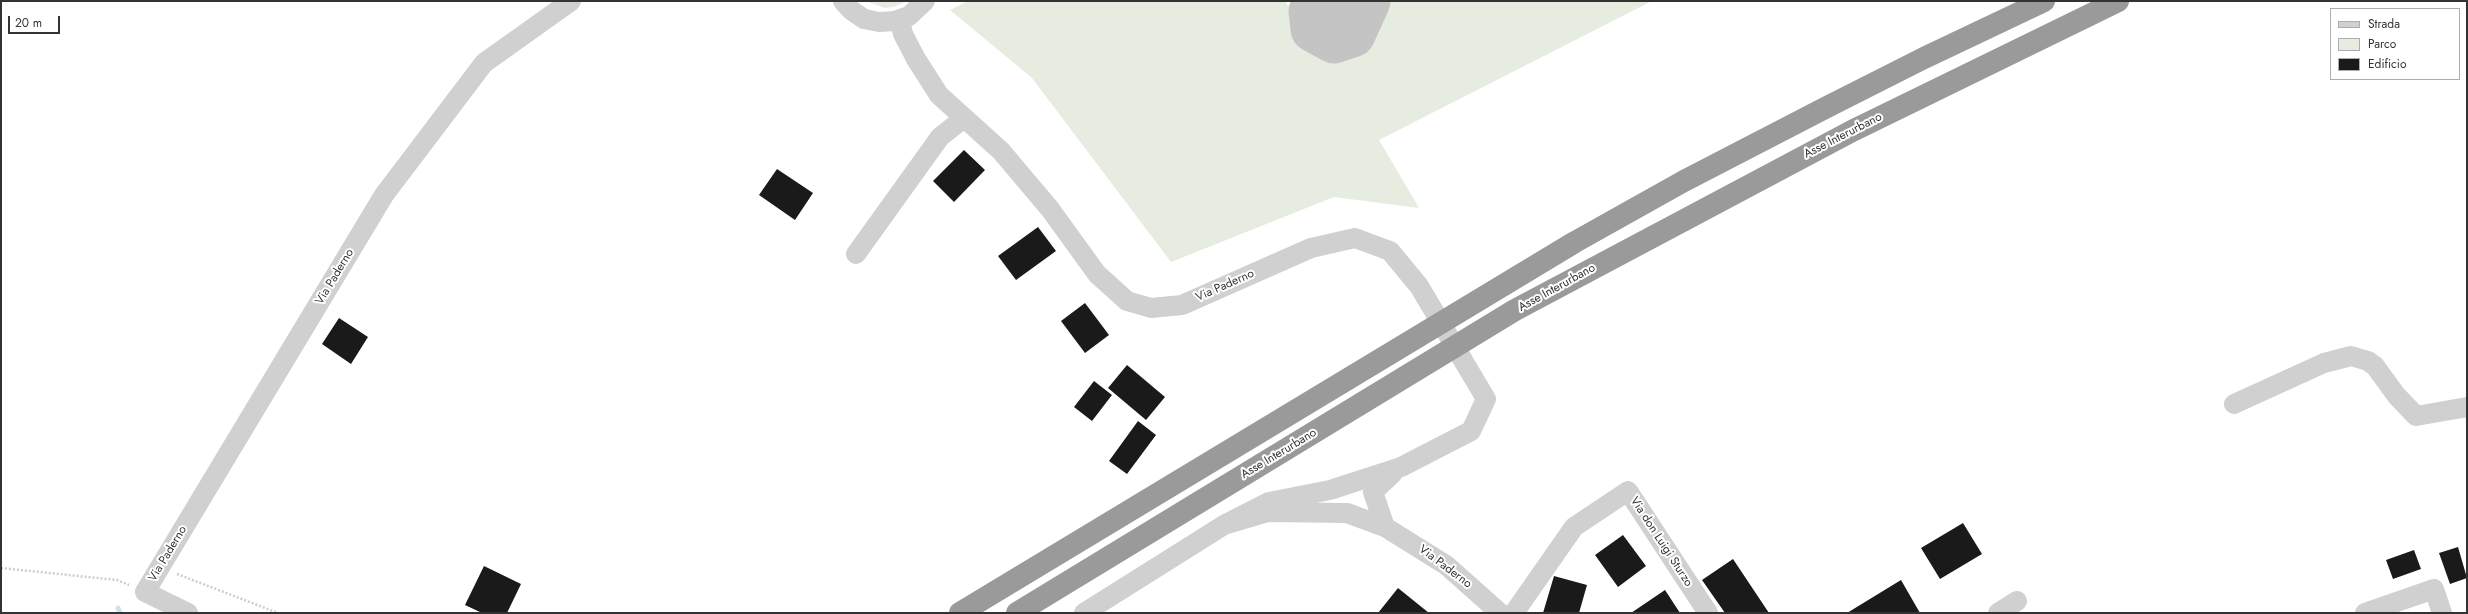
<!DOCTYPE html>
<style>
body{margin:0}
#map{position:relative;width:2468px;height:614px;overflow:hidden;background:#fff;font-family:Jost,sans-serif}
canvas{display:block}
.frame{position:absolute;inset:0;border:2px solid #333;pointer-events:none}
.legend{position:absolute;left:2330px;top:8px;width:130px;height:72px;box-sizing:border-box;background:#fff;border:1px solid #adadad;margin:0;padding:5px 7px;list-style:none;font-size:12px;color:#333}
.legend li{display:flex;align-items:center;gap:8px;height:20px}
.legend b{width:20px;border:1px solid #adadad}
.scale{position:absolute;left:8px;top:16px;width:52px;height:18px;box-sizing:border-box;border:2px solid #333;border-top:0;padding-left:5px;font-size:12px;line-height:14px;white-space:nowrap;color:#333;-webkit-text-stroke:3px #fff;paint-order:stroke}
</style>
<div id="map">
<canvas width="2468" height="614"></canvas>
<div class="frame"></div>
<ul class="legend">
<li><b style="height:5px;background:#d0d0d0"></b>Strada</li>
<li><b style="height:11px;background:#e6ecdf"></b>Parco</li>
<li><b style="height:11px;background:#1a1a1a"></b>Edificio</li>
</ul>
<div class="scale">20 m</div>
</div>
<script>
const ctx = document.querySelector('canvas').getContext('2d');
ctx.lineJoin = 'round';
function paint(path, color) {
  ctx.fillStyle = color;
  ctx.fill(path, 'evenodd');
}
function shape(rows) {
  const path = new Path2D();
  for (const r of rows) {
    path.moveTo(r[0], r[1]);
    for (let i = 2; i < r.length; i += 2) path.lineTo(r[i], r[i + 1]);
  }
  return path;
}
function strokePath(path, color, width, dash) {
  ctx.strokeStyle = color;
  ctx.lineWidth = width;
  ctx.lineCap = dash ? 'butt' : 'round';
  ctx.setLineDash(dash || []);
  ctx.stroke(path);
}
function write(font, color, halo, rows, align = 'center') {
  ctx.font = font + ' Jost,sans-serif';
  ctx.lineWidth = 4;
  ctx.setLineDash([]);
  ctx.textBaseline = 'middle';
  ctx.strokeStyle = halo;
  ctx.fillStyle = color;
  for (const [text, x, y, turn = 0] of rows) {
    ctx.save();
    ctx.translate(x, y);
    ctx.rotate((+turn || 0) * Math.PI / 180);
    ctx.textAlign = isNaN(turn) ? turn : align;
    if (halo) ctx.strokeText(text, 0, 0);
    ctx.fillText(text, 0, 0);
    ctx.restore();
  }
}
const green = shape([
 [865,1,906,1,894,7,885,8],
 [968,1,1285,1,1314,48,1332,59,1348,58,1362,53,1370,46,1376,35,1377,7,1384,1,1652,1,1379,140,1419,208,1334,197,1171,262,1032,78,950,10]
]);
const stream = shape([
 [118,608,120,613]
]);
const taxiway = shape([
 [1317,1,1312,11,1314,29,1334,40,1352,34,1367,1]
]);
const building = shape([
 [964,150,985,170,954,202,933,181],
 [777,169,813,193,795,220,759,195],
 [1038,227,1056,251,1016,280,998,256],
 [1085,303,1109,335,1085,353,1061,321],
 [339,318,368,337,351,364,322,344],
 [1127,365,1165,397,1146,420,1108,388],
 [1094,381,1112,395,1092,421,1074,407],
 [1138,421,1156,435,1127,474,1109,461],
 [1963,523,1982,554,1940,579,1921,548],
 [1623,535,1646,566,1618,587,1595,555],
 [2458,547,2467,578,2450,584,2439,553],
 [2414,550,2421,569,2393,579,2386,560],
 [1733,559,1769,613,1725,613,1702,580],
 [484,566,521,584,507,613,482,613,465,605],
 [1554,576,1587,585,1579,613,1543,613],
 [1901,580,1920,613,1847,613],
 [1398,588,1429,613,1378,613],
 [1665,590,1680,613,1631,613]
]);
const path = shape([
 [1,568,117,580,129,585],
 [177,574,278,613]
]);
const minor = shape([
 [843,1,851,10,864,19,879,22,895,21,909,16,925,1],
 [900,20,903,34,916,59,939,95,1001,151,1050,209,1097,274,1127,301,1151,308,1182,305,1311,248,1355,238,1390,251,1419,286,1486,399,1471,431,1401,467,1330,490,1269,502,1224,525],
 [856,254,940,137,964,118],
 [2234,404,2324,363,2351,356,2368,361,2375,366,2396,395,2416,416,2467,407],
 [1385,527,1373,492,1393,473],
 [188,613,145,592,384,195,484,63,571,1],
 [1084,613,1224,525,1268,512,1347,513,1385,527,1446,565,1500,613],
 [1514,613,1574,527,1628,491,1708,613],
 [1998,613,2017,601],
 [2365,613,2434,589,2442,613]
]);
const highway = shape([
 [960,613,1575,242,1684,181,1827,107,1924,58,2044,1],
 [1017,613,1515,310,1852,131,2118,1]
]);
const streetNames = [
 ["Asse Interurbano",1843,136,-27],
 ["Via Paderno",335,277,-59],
 ["Via Paderno",1225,286,-24],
 ["Asse Interurbano",1557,288,-29],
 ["Asse Interurbano",1279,454,-31],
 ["Via don Luigi Sturzo",1661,542,57],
 ["Via Paderno",168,554,-59],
 ["Via Paderno",1445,567,37]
];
paint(green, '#e6ecdf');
strokePath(stream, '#cfe2ee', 5);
strokePath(taxiway, '#c4c4c4', 47);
paint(building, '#1a1a1a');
strokePath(path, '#cdcdcd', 2.5, [2, 2]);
strokePath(minor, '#d0d0d0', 20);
strokePath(highway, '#9a9a9a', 22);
write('12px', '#333', '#fff', streetNames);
</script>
